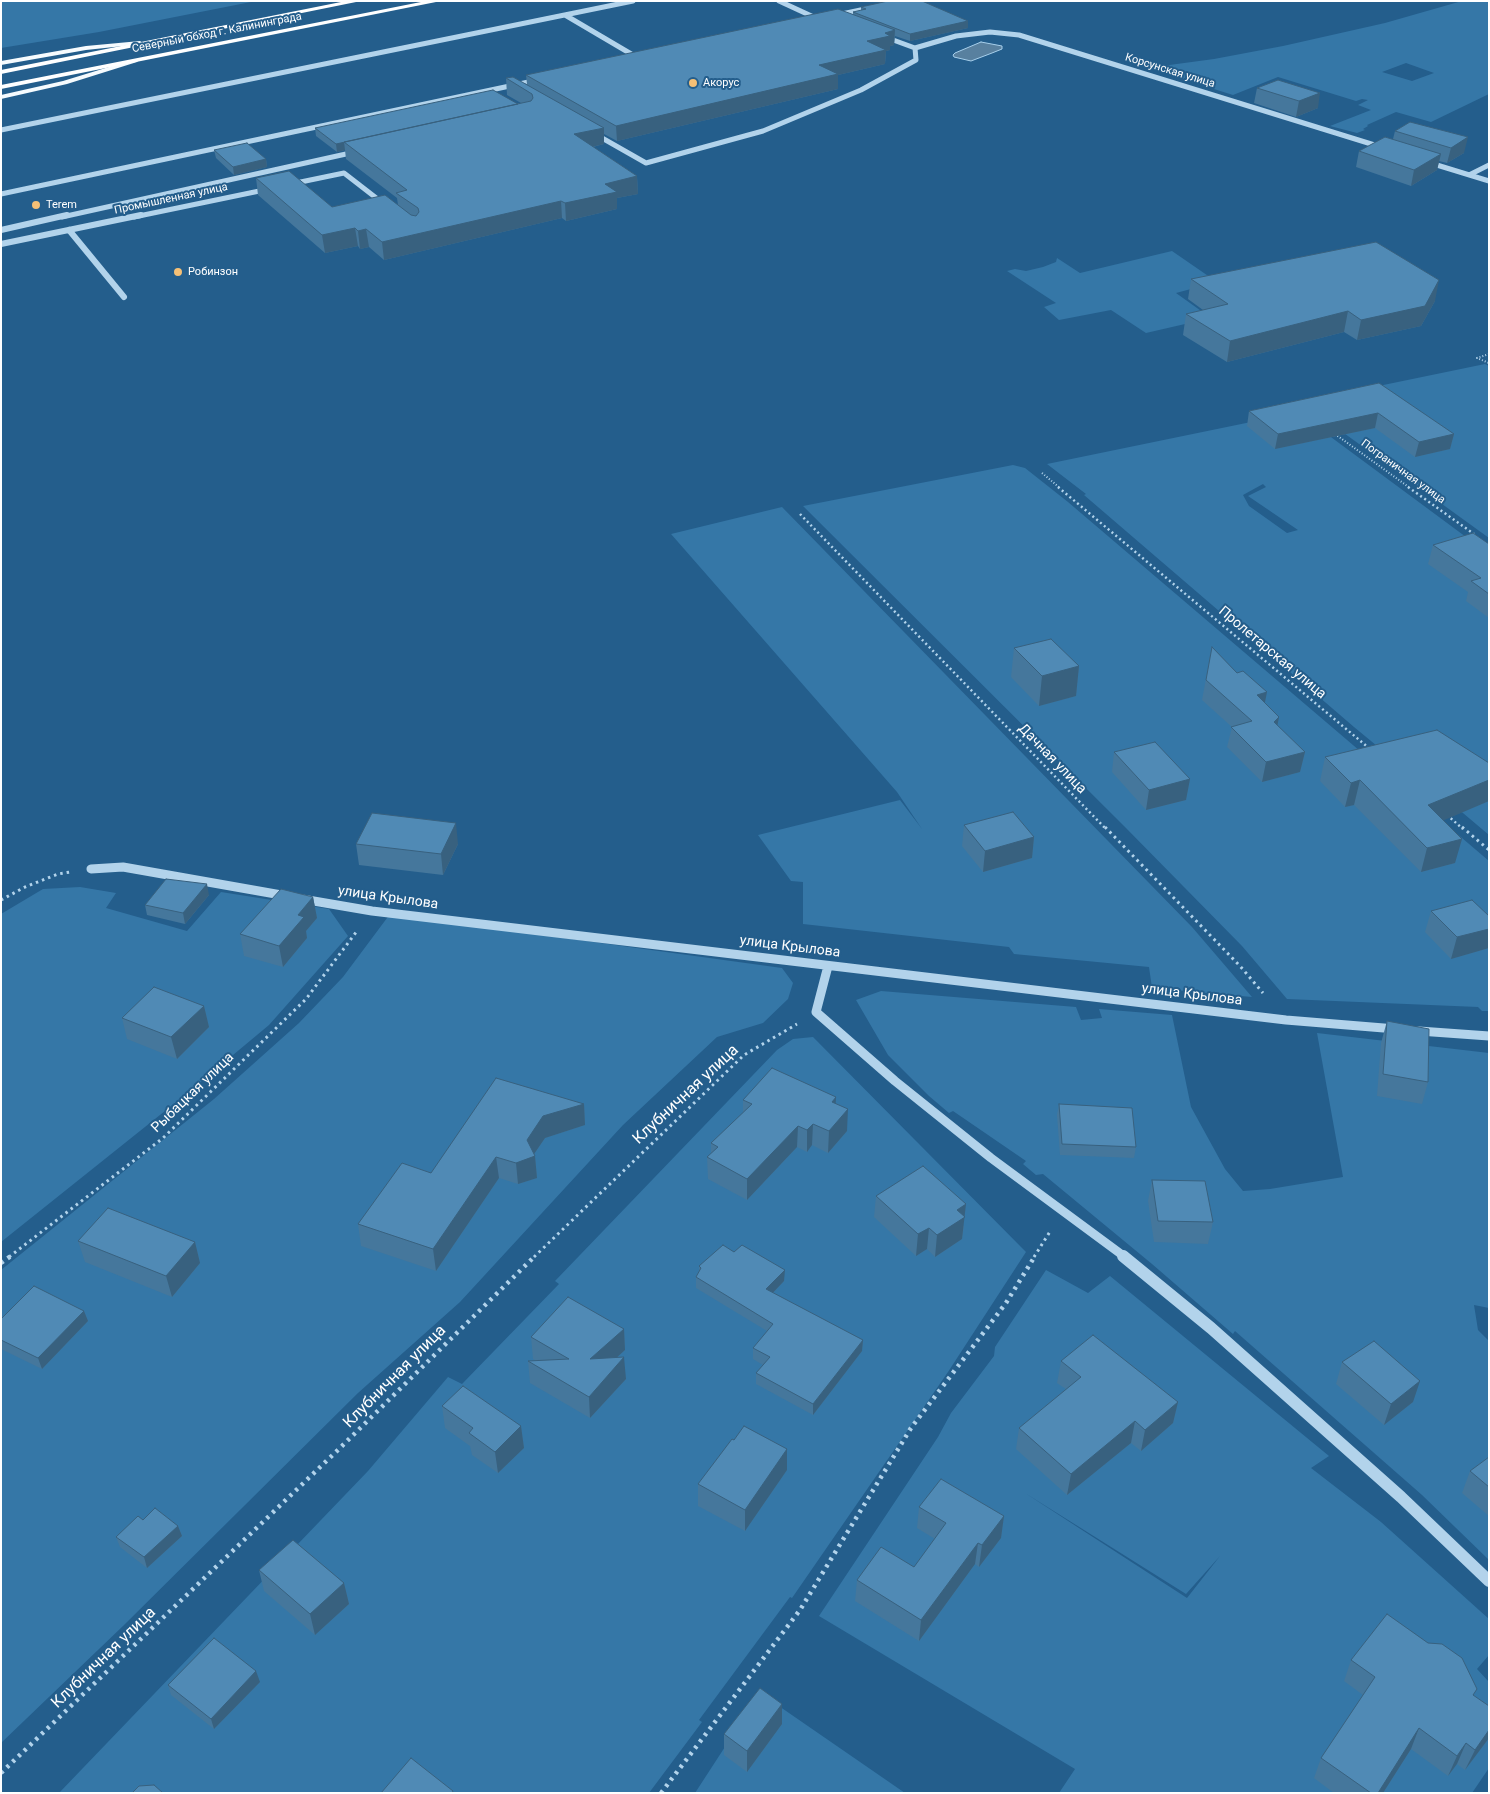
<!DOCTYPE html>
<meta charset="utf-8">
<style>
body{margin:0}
#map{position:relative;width:1490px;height:1794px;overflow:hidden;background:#245e8c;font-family:Roboto,sans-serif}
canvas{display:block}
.frame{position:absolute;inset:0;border:2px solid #fff;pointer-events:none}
</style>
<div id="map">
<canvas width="1490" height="1794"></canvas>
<div class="frame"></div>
</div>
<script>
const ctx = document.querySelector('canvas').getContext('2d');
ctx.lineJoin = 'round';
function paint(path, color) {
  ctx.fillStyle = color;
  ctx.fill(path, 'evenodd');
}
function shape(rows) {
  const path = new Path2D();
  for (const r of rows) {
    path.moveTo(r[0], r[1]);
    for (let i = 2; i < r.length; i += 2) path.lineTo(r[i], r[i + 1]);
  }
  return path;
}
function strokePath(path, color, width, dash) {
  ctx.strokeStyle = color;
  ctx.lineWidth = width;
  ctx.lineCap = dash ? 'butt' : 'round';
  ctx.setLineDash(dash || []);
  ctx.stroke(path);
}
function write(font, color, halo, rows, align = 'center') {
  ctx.font = font + ' Roboto,sans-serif';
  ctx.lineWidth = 4;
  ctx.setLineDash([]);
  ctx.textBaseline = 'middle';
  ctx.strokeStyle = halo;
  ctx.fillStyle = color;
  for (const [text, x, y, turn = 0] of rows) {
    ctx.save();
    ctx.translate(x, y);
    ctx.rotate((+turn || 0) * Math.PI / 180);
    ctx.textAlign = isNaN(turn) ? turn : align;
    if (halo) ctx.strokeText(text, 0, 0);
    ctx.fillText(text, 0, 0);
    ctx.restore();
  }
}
const green = shape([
 [1,1,256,1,99,32,1,48],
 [1462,1,1489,1,1489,94,1431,122,1396,112,1367,125,1368,126,1363,129,1365,130,1357,133,1330,126,1371,110,1358,105,1368,100,1362,99,1356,101,1278,77,1233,95,1147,68,1214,59,1283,46,1385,23],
 [1406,63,1434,73,1412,81,1382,72],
 [1172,251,1217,282,1176,293,1211,318,1146,333,1111,310,1059,320,1044,307,1056,303,1007,271,1015,269,1026,271,1043,267,1056,262,1057,258,1080,273],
 [1485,364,1489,366,1489,538,1301,402],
 [1285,415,1316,426,1489,554,1489,835,1399,759,1394,760,1354,727,1084,495,1086,494,1047,464],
 [1263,484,1266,487,1248,496,1298,530,1287,533,1249,506,1243,495],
 [1013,465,1025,468,1068,502,1489,861,1489,1011,1482,1011,1478,1007,1287,999,1242,946,1124,826,803,506],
 [782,507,1192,927,1252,997,1152,988,1149,967,1014,954,1009,947,803,924,803,882,791,881,758,835,900,800,922,829,897,792,671,534],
 [80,887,116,893,106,908,187,931,221,892,329,909,348,936,269,1025,185,1095,1,1242,1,914,43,889],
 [390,914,782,968,793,983,788,999,763,1023,717,1037,623,1125,460,1302,358,1393,123,1626,1,1743,1,1270,214,1099,299,1023,343,977],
 [881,991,1076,1007,1081,1020,1102,1018,1099,1009,1172,1015,1191,1107,1225,1169,1243,1191,1270,1189,1343,1177,1317,1033,1489,1053,1489,1308,1474,1305,1478,1330,1489,1341,1489,1560,1422,1495,1235,1331,1233,1334,1152,1264,1043,1174,1036,1175,1023,1164,1026,1161,953,1111,949,1113,929,1096,888,1055,856,1000],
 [813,1037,1026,1252,948,1372,792,1598,790,1597,699,1720,702,1722,649,1793,59,1793,368,1471,448,1377,462,1384,559,1284,555,1281,777,1050,793,1039],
 [1046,1270,1088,1293,1110,1276,1329,1456,1311,1468,1381,1522,1489,1619,1489,1655,1477,1669,1489,1682,1489,1768,1472,1793,1059,1793,1075,1769,819,1616,938,1437,951,1413,994,1356,995,1347],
 [1025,1493,1186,1594,1220,1556,1187,1598],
 [760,1693,905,1793,695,1793]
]);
const water = shape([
 [981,42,1002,46,1002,49,992,53,971,61,954,57,953,55,955,53,981,42]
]);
const pathFar3 = shape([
 [1489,354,1477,358,1489,363],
 [1335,434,1410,488],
 [1042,473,1060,488]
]);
const pathFar2 = shape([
 [1058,487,1370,749],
 [1408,487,1474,534],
 [800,514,1106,829],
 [1447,815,1463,829]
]);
const pathFar1 = shape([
 [1105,827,1240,966,1263,993],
 [1462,827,1489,850],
 [1,900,25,887,58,874,70,872],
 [9,1257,163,1138,306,999,357,931],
 [534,1257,744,1055,797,1024],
 [1034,1257,1051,1230]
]);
const path = shape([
 [1,1263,11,1256],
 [1,1773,340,1448,535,1256],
 [661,1793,800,1610,911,1428,1006,1303,1035,1256]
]);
const minorFar3 = shape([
 [779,1,818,19],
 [565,15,638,58],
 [837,15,870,8],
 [885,37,915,48],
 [1,130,633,1],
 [595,134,646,163,763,131,861,90,916,60,915,48,956,36,990,32,1019,35,1381,147],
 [1427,162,1489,181],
 [1469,175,1489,165],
 [291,184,344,173,384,204],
 [1,194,538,80],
 [62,217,355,152],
 [134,217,269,189]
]);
const minorFar2 = shape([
 [1,230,67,215],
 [69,230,124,297],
 [1,244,141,215]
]);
const minorFar1 = shape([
 [91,869,123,867,287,896],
 [302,899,372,911,1286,1020,1396,1029],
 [828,966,816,1012,895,1081,991,1158,1125,1257],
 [1419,1031,1489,1036]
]);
const minor = shape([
 [1123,1256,1211,1328,1401,1497,1489,1581]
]);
const major = shape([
 [140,41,143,43,142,44,86,50,1,65,1,61,86,46,140,41],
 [135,59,138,61,137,62,67,84,1,99,1,95,63,81,135,59]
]);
const highway = shape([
 [346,1,361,1,1,74,1,70,346,1],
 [426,1,441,1,1,89,1,85,426,1]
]);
const wall = shape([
 [861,7,968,28,910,41,895,36,894,45,890,46,890,50,886,51,885,64,838,75,838,89,617,141,604,134,604,144,593,147,637,176,638,194,617,198,617,209,566,221,562,218,384,260,369,247,360,249,358,246,325,253,258,195,256,178,332,207,398,205,397,198,346,159,345,150,337,152,316,136,315,128,521,103,507,95,506,78,527,84,526,75,853,14,853,12,861,11],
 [1278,80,1318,108,1296,117,1254,103,1257,88],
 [1410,122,1464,153,1447,163,1439,161,1437,170,1411,186,1356,167,1359,151,1393,139,1395,131],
 [214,150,266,159,267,167,234,175,216,158],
 [1191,279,1435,301,1421,326,1357,340,1344,332,1227,362,1183,335,1186,314,1203,310,1188,299],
 [1379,383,1454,434,1450,449,1415,457,1375,428,1275,449,1247,426,1249,411],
 [1489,544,1489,618,1466,601,1468,592,1428,564,1433,545],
 [1212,647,1265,703,1277,725,1305,752,1300,772,1262,782,1227,747,1232,727,1202,700],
 [1014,648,1079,666,1076,696,1039,706,1011,677],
 [1114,752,1190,779,1186,800,1146,810,1112,772],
 [1325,757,1489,763,1489,801,1443,820,1455,863,1421,872,1354,805,1345,807,1320,781],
 [964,825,1034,837,1032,858,983,872,962,846],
 [356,844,458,844,443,875,359,865],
 [209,895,185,924,147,915,145,905],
 [313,897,317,918,306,931,307,938,283,967,244,956,240,934],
 [1431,911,1489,916,1489,948,1451,959,1425,932],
 [204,1006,209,1027,177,1059,127,1039,122,1018],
 [1387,1021,1428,1082,1422,1104,1377,1096,1381,1043],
 [743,1100,836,1104,847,1131,828,1153,812,1145,807,1152,797,1147,747,1200,708,1179,707,1157,711,1154,711,1143,743,1113],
 [584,1104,585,1125,545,1138,534,1154,535,1156,537,1178,518,1184,499,1178,436,1271,361,1246,358,1224,431,1173],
 [1059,1104,1136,1147,1134,1158,1060,1155,1057,1115],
 [1152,1180,1213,1222,1208,1244,1154,1242,1148,1201],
 [876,1196,964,1226,962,1239,935,1257,927,1249,916,1256,874,1217],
 [78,1241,195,1242,200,1263,172,1297,85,1262],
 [734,1252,784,1281,773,1293,863,1340,862,1351,813,1415,756,1384,756,1373,763,1365,753,1359,753,1348,767,1331,696,1288,696,1277,699,1272,699,1266],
 [84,1311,88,1321,42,1369,1,1349,1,1319],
 [624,1329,625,1350,617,1357,626,1379,590,1418,530,1383,528,1361,537,1361,533,1359,531,1337],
 [1061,1361,1178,1402,1173,1423,1141,1451,1131,1443,1067,1495,1016,1449,1019,1428,1066,1389,1057,1383],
 [1342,1362,1413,1402,1384,1425,1336,1384],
 [442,1406,521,1426,524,1448,498,1473,472,1455,470,1446,445,1428],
 [787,1449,787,1470,745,1531,698,1506,698,1484],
 [1489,1457,1489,1516,1462,1493,1470,1471],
 [919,1507,1004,1516,1001,1538,979,1567,975,1564,919,1641,855,1601,857,1580,914,1567,935,1539,917,1528],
 [143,1520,178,1526,182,1536,147,1568,120,1547,116,1537],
 [259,1570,344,1583,349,1604,315,1635,264,1591],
 [1351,1660,1474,1696,1489,1706,1489,1738,1465,1770,1457,1764,1448,1776,1411,1749,1383,1793,1334,1793,1314,1778,1321,1758,1363,1695,1344,1681],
 [260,1682,214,1729,171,1695,168,1685],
 [782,1704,782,1724,747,1772,724,1755,724,1734]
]);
const shadedWall = shape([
 [968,21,968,28,910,41,910,34],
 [895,30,894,45,890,46,890,50,886,51,885,64,838,75,838,89,617,141,616,126,819,65,867,41,885,33],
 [1320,93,1318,108,1296,117,1299,101],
 [604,128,604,144,575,151,574,134],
 [1468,137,1464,153,1447,163,1451,148],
 [344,142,345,150,337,152,336,144],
 [1441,154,1437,170,1411,186,1414,170],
 [266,159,267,167,234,175,233,167],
 [637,176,638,194,617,198,617,209,566,221,565,203,605,184],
 [561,201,562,218,384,260,382,242],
 [355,228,358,246,325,253,322,235],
 [366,229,369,247,360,249,358,231],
 [1439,280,1435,301,1421,326,1357,340,1361,320],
 [1348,311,1344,332,1227,362,1230,341],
 [1378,413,1375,428,1275,449,1278,434],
 [1454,434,1450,449,1415,457,1419,442],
 [1079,666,1076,696,1039,706,1042,676],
 [1267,692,1263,712,1257,695],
 [1279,717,1275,738,1274,722],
 [1305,752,1300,772,1262,782,1266,762],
 [1190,779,1186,800,1146,810,1149,790],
 [1360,780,1354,805,1345,807,1351,783],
 [1489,780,1489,801,1421,830,1428,805],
 [456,823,458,844,443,875,441,854],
 [1034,837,1032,858,983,872,985,851],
 [1462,839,1455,863,1421,872,1427,848],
 [207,884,209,895,185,924,183,913],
 [313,897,317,918,306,931,307,938,283,967,279,946,298,915],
 [1489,929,1489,948,1451,959,1457,937],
 [204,1006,209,1027,177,1059,171,1037],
 [836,1097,835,1119,832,1102],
 [584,1104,585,1125,545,1138,532,1157,535,1156,537,1178,518,1184,516,1163,527,1140,543,1116],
 [848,1109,847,1131,828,1153,829,1131],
 [813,1124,812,1145,807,1152,807,1130],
 [798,1126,797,1147,747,1200,747,1179],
 [496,1157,499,1178,436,1271,433,1249],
 [966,1204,962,1239,935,1257,937,1235,957,1210],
 [929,1228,927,1249,916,1256,918,1234],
 [195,1242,200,1263,172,1297,166,1276],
 [785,1270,784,1281,766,1300,766,1289],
 [84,1311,88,1321,42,1369,38,1358],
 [624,1329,625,1350,592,1380,590,1359],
 [863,1340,862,1351,813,1415,813,1404],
 [624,1357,626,1379,590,1418,589,1397],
 [1420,1381,1413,1402,1384,1425,1391,1404],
 [1178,1402,1173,1423,1141,1451,1145,1430],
 [1135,1421,1131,1443,1067,1495,1071,1474],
 [521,1426,524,1448,498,1473,495,1452],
 [787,1449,787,1470,745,1531,745,1510],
 [1004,1516,1001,1538,979,1567,982,1545],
 [178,1526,182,1536,147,1568,144,1557],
 [978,1543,975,1564,919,1641,921,1620],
 [344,1583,349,1604,315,1635,310,1614],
 [256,1671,260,1682,214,1729,211,1719],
 [782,1704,782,1724,747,1772,747,1751],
 [1419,1728,1411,1749,1383,1793,1378,1793],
 [1489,1730,1489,1738,1465,1770,1475,1750],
 [1466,1743,1457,1764,1448,1776,1457,1756]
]);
const building = shape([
 [888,1,922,1,968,21,910,34,853,12,866,9,861,7,888,1],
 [838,9,895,30,885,33,890,36,867,41,886,50,819,65,838,74,616,126,526,75,838,9],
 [513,77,604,128,574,134,637,176,605,184,617,192,565,203,561,201,382,242,366,229,358,231,355,228,322,235,256,178,289,171,332,207,385,195,411,215,416,216,419,212,418,208,396,193,407,190,344,142,531,101,533,98,532,94,506,78,513,77],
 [1278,80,1320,93,1299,101,1257,88,1278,80],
 [493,90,518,104,336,144,315,128,493,90],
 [1410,122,1468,137,1451,148,1395,131,1410,122],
 [1385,137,1441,154,1414,170,1359,151,1385,137],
 [247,143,266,159,233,167,214,150,247,143],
 [1376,242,1439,280,1425,306,1361,320,1348,311,1230,341,1186,314,1228,304,1191,279,1376,242],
 [1379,383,1454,434,1419,442,1378,413,1278,434,1249,411,1379,383],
 [1473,533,1489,544,1489,594,1471,581,1481,578,1433,545,1473,533],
 [1051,639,1079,666,1042,676,1014,648,1051,639],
 [1212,647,1237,673,1243,671,1267,692,1257,695,1279,717,1274,722,1305,752,1266,762,1231,727,1252,721,1206,680,1212,647],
 [1437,730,1489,763,1489,780,1428,805,1462,839,1427,848,1360,780,1351,783,1325,757,1437,730],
 [1155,742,1190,779,1149,790,1114,752,1155,742],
 [1013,812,1034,837,985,851,964,825,1013,812],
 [372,813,456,823,441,854,356,844,372,813],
 [166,879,207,884,183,913,145,905,166,879],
 [281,889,313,897,298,915,304,917,279,946,240,934,281,889],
 [1472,900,1489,916,1489,929,1457,937,1431,911,1472,900],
 [154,987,204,1006,171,1037,122,1018,154,987],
 [1387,1021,1429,1029,1428,1082,1383,1074,1387,1021],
 [772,1068,836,1097,832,1102,848,1109,829,1131,813,1124,807,1130,798,1126,747,1179,707,1157,718,1147,711,1143,752,1104,743,1100,772,1068],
 [496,1078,584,1104,543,1116,527,1140,535,1156,516,1163,496,1157,433,1249,358,1224,402,1163,431,1173,496,1078],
 [1059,1104,1132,1108,1136,1147,1062,1144,1059,1104],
 [923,1166,966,1204,957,1210,965,1217,937,1235,929,1228,918,1234,876,1196,923,1166],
 [1152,1180,1205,1181,1213,1222,1158,1221,1152,1180],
 [108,1208,195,1242,166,1276,78,1241,108,1208],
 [723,1245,734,1252,742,1245,785,1270,766,1289,863,1340,813,1404,756,1373,770,1357,753,1348,773,1324,696,1277,701,1268,699,1266,723,1245],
 [34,1286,84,1311,38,1358,1,1340,1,1319,34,1286],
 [568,1297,624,1329,590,1359,624,1357,589,1397,528,1361,569,1359,531,1337,568,1297],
 [1093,1335,1178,1402,1145,1430,1135,1421,1071,1474,1019,1428,1081,1377,1061,1361,1093,1335],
 [1374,1341,1420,1381,1391,1404,1342,1362,1374,1341],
 [463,1386,521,1426,495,1452,469,1433,473,1428,442,1406,463,1386],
 [744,1426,787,1449,745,1510,698,1484,732,1439,734,1440,744,1426],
 [1489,1457,1489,1487,1470,1471,1489,1457],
 [941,1479,1004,1516,982,1545,978,1543,921,1620,857,1580,881,1547,914,1567,946,1523,919,1507,941,1479],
 [155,1508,178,1526,144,1557,116,1537,138,1516,143,1520,155,1508],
 [293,1540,344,1583,310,1614,259,1570,293,1540],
 [1387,1614,1428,1643,1442,1644,1462,1658,1477,1689,1473,1695,1489,1706,1489,1730,1475,1750,1466,1743,1457,1756,1419,1728,1378,1793,1371,1793,1321,1758,1375,1677,1351,1660,1387,1614],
 [214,1638,256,1671,211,1719,168,1685,214,1638],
 [760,1688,782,1704,747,1751,724,1734,760,1688],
 [411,1758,453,1791,452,1793,381,1793,411,1758],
 [154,1785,163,1793,132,1793,139,1786,154,1785]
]);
const markers = [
 [693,83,5,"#f5c076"],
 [36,205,5,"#f5c076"],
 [178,272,5,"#f5c076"]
];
const farStreetnames = [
 ["Северный обход г. Калининграда",217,33,-11],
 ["Корсунская улица",1170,71,17],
 ["Промышленная улица",171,199,-12],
 ["Пограничная улица",1403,472,36]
];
const farPoinames = [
 ["Акорус",703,83],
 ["Terem",46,205],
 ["Робинзон",188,272]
];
const streetNames = [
 ["Пролетарская улица",1272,653,40],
 ["Дачная улица",1052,759,46],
 ["улица Крылова",388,898,8],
 ["улица Крылова",790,947,7],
 ["улица Крылова",1192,995,7],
 ["Рыбацкая улица",193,1093,-44]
];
const nearStreetnames = [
 ["Клубничная улица",686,1095,-43],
 ["Клубничная улица",395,1377,-45],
 ["Клубничная улица",104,1658,-44]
];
paint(green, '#3577a7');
paint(water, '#58809f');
strokePath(water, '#a7cfeb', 1);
strokePath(pathFar3, '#b2d3eb', 2, [1, 2]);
strokePath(pathFar2, '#b2d3eb', 2.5, [2, 3]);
strokePath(pathFar1, '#b2d3eb', 3, [2.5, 4]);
strokePath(path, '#b2d3eb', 4.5, [3, 5]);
strokePath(minorFar3, '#b2d3eb', 5);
strokePath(minorFar2, '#b2d3eb', 6);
strokePath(minorFar1, '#b2d3eb', 9);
strokePath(minor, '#b2d3eb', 12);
paint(major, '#f6fbfe');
paint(highway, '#fff');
paint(wall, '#45779c');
paint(shadedWall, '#38617f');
paint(building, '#508ab5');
strokePath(building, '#38617f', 1);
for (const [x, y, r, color] of markers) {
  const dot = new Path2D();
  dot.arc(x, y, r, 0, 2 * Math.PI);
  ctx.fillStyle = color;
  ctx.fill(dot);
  strokePath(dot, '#245e8c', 2);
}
write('11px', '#fff', '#245e8c', farStreetnames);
write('11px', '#fff', '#245e8c', farPoinames, 'left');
write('14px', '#fff', '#245e8c', streetNames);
write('16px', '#fff', '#245e8c', nearStreetnames);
</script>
